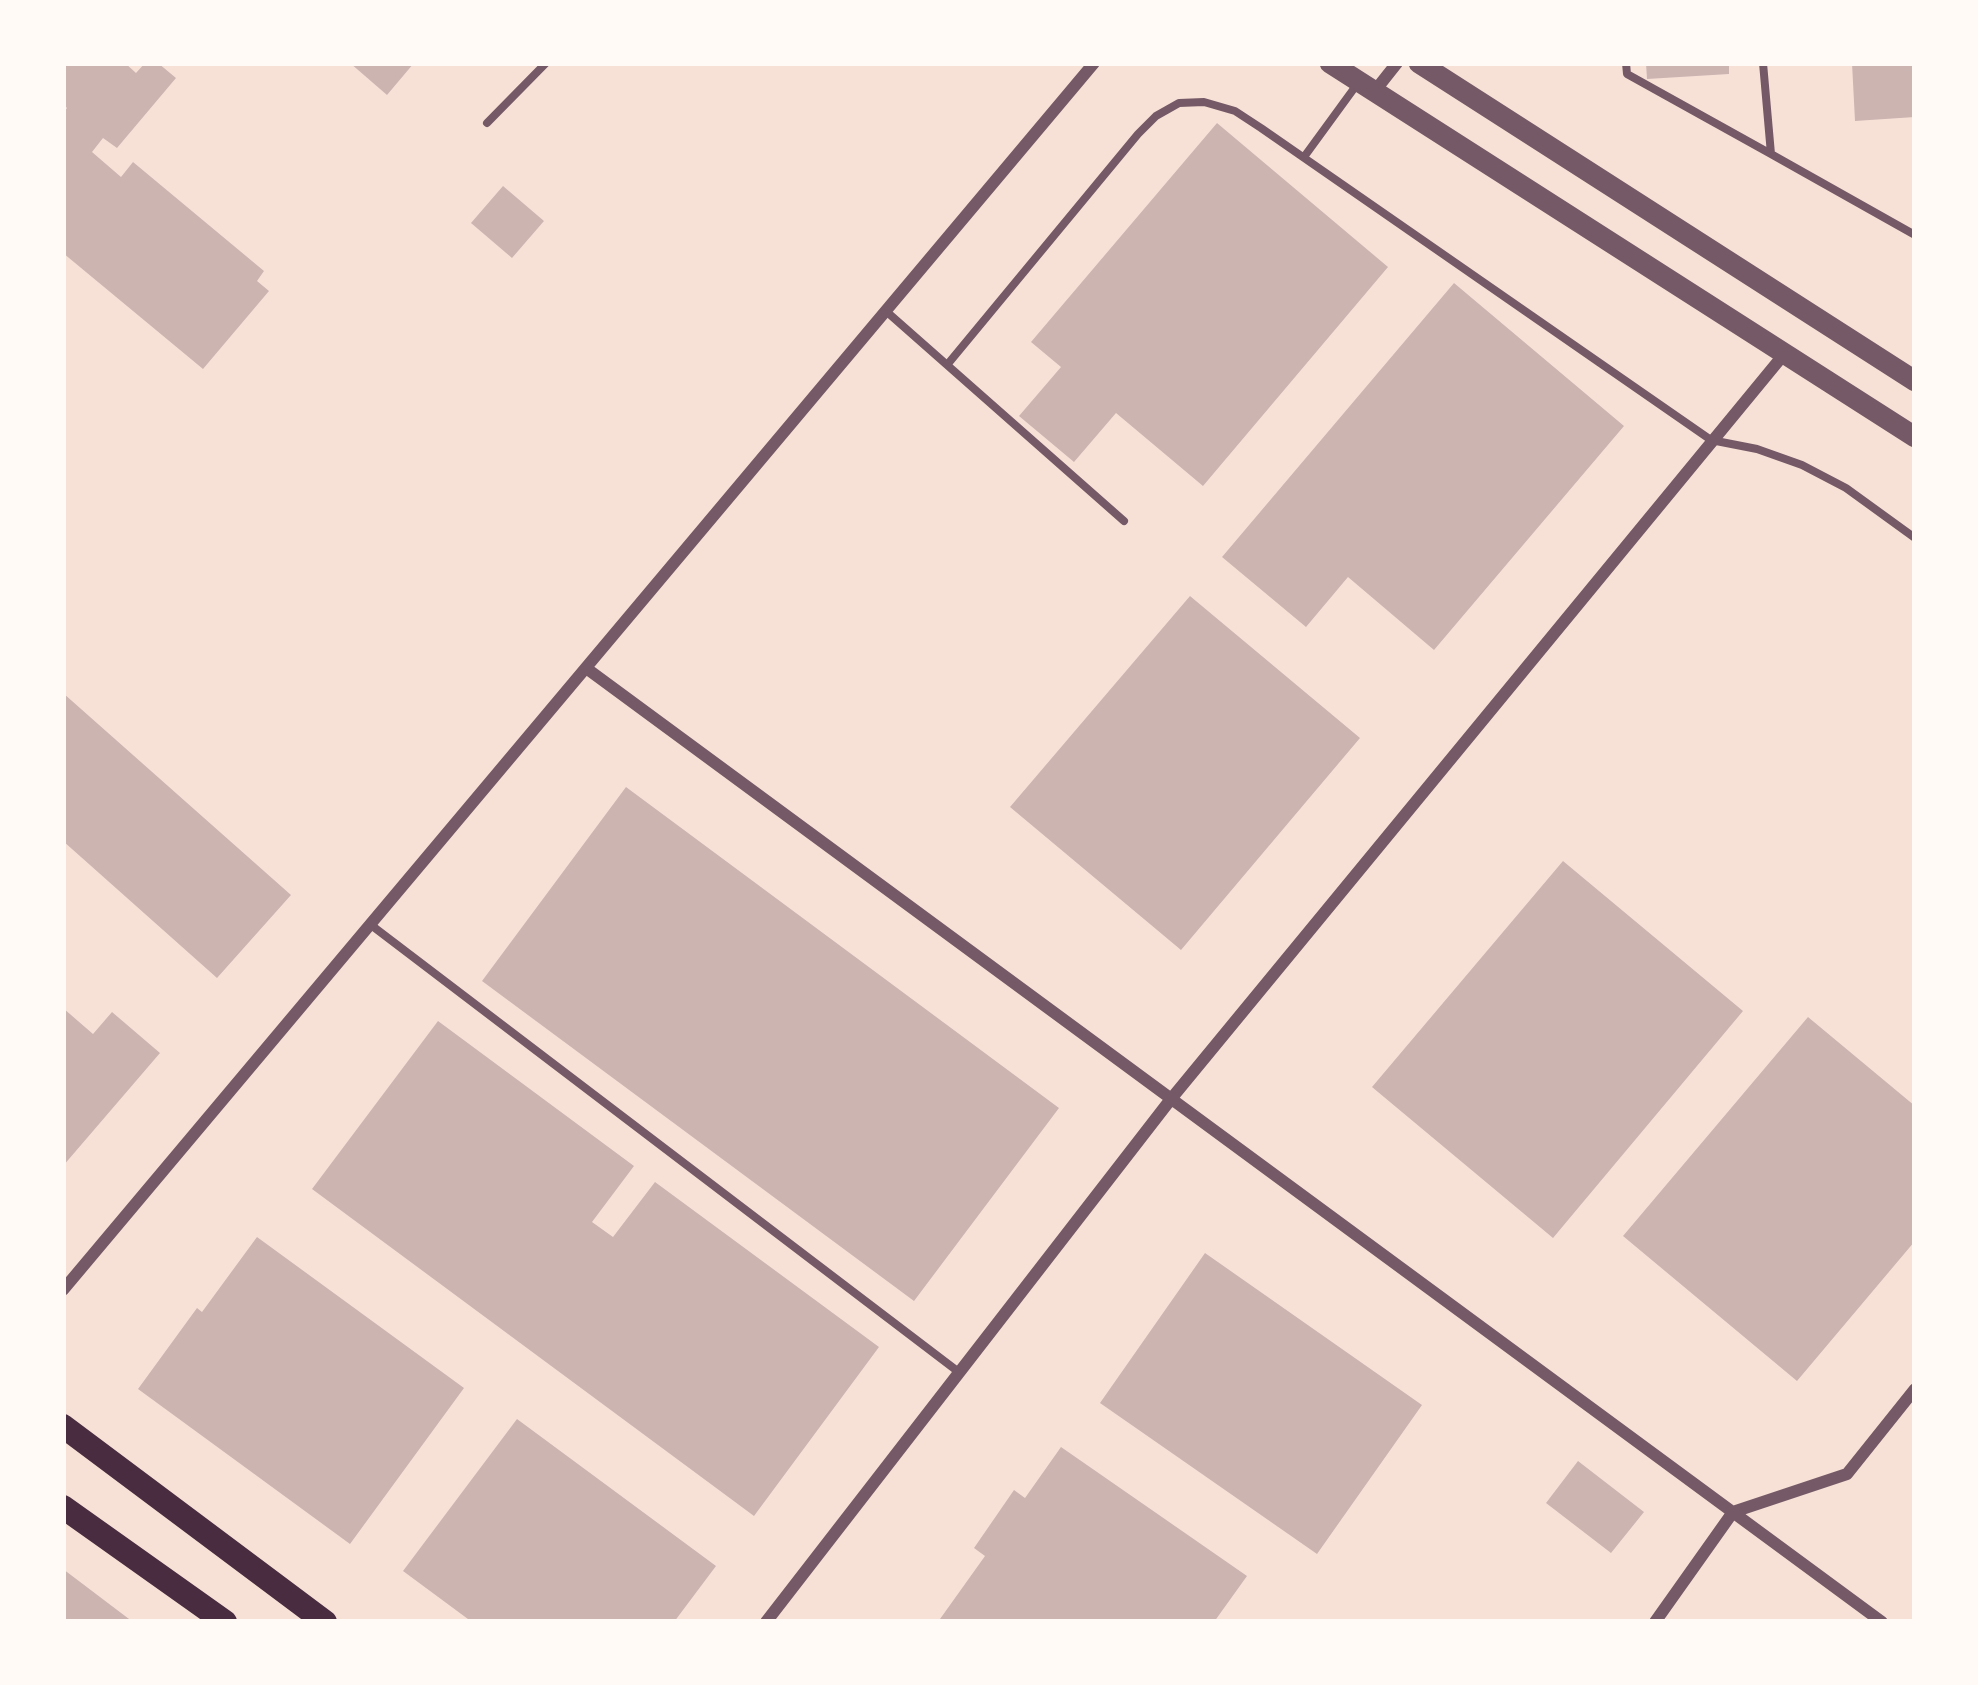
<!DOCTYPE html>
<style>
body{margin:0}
#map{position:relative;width:1978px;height:1685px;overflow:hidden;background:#f7e1d7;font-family:"Sofia Sans Condensed",sans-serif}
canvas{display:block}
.frame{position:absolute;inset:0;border:66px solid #fffaf5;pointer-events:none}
</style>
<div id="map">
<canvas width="1978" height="1685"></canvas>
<div class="frame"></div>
</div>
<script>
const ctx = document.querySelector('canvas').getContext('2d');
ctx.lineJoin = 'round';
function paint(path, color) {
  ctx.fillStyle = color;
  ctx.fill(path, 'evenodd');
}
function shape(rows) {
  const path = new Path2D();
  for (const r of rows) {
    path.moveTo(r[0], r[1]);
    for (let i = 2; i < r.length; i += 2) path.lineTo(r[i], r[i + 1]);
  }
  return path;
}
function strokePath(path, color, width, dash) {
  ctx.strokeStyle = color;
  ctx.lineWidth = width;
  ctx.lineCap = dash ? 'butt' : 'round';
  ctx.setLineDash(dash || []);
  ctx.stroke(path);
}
const building = shape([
 [63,63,125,63,136,73,145,63,158,63,176,78,117,148,103,138,92,152,121,177,133,162,264,271,257,281,269,291,203,369,63,253,63,113,67,108,63,104],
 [350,63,414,63,387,95],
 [1646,63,1729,63,1729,74,1647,79],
 [1852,63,1915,63,1915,117,1855,121],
 [1217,123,1388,267,1203,486,1116,413,1074,462,1019,416,1061,367,1031,342],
 [503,186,544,221,512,258,471,223],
 [1454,283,1624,426,1434,650,1348,577,1306,627,1222,557],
 [1190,596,1360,738,1181,950,1010,807],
 [63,693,291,895,217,978,63,841],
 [626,787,1059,1108,914,1301,482,981],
 [1563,861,1743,1011,1553,1238,1372,1087],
 [63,1008,93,1034,112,1012,160,1053,63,1166],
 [1808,1017,1915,1106,1915,1241,1797,1381,1623,1236],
 [438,1021,634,1166,592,1222,613,1237,655,1182,879,1347,754,1516,312,1189],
 [257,1237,464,1388,350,1544,138,1389,197,1308,202,1312],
 [1205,1253,1422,1405,1317,1554,1100,1403],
 [517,1419,716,1566,674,1622,472,1622,403,1571],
 [1061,1447,1247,1576,1214,1622,945,1622,940,1619,985,1556,974,1548,1014,1490,1025,1498],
 [1578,1461,1644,1512,1611,1553,1546,1503],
 [63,1569,133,1622,63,1622]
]);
const service = shape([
 [1626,63,1627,74,1771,154],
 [1763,63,1771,154,1915,235],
 [487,123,546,63],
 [1304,157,1358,83],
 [887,312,1124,521],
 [947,365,1138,134,1156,116,1179,103,1204,102,1235,111,1261,128,1711,440,1757,449,1802,465,1846,488,1915,538],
 [371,925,960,1373]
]);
const minor = shape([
 [1374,92,1397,63],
 [586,668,1882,1622],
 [63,1290,1094,63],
 [766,1622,1171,1099,1785,353],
 [1655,1622,1733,1512,1847,1474,1915,1389]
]);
const tertiary = shape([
 [1330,63,1915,437],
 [1419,63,1915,381]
]);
const secondary = shape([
 [63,1426,325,1622],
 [63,1507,225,1622]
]);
paint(building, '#ccb4b1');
strokePath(service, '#755966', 8);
strokePath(minor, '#755966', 12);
strokePath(tertiary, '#755966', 21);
strokePath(secondary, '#4a2c40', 24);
</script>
